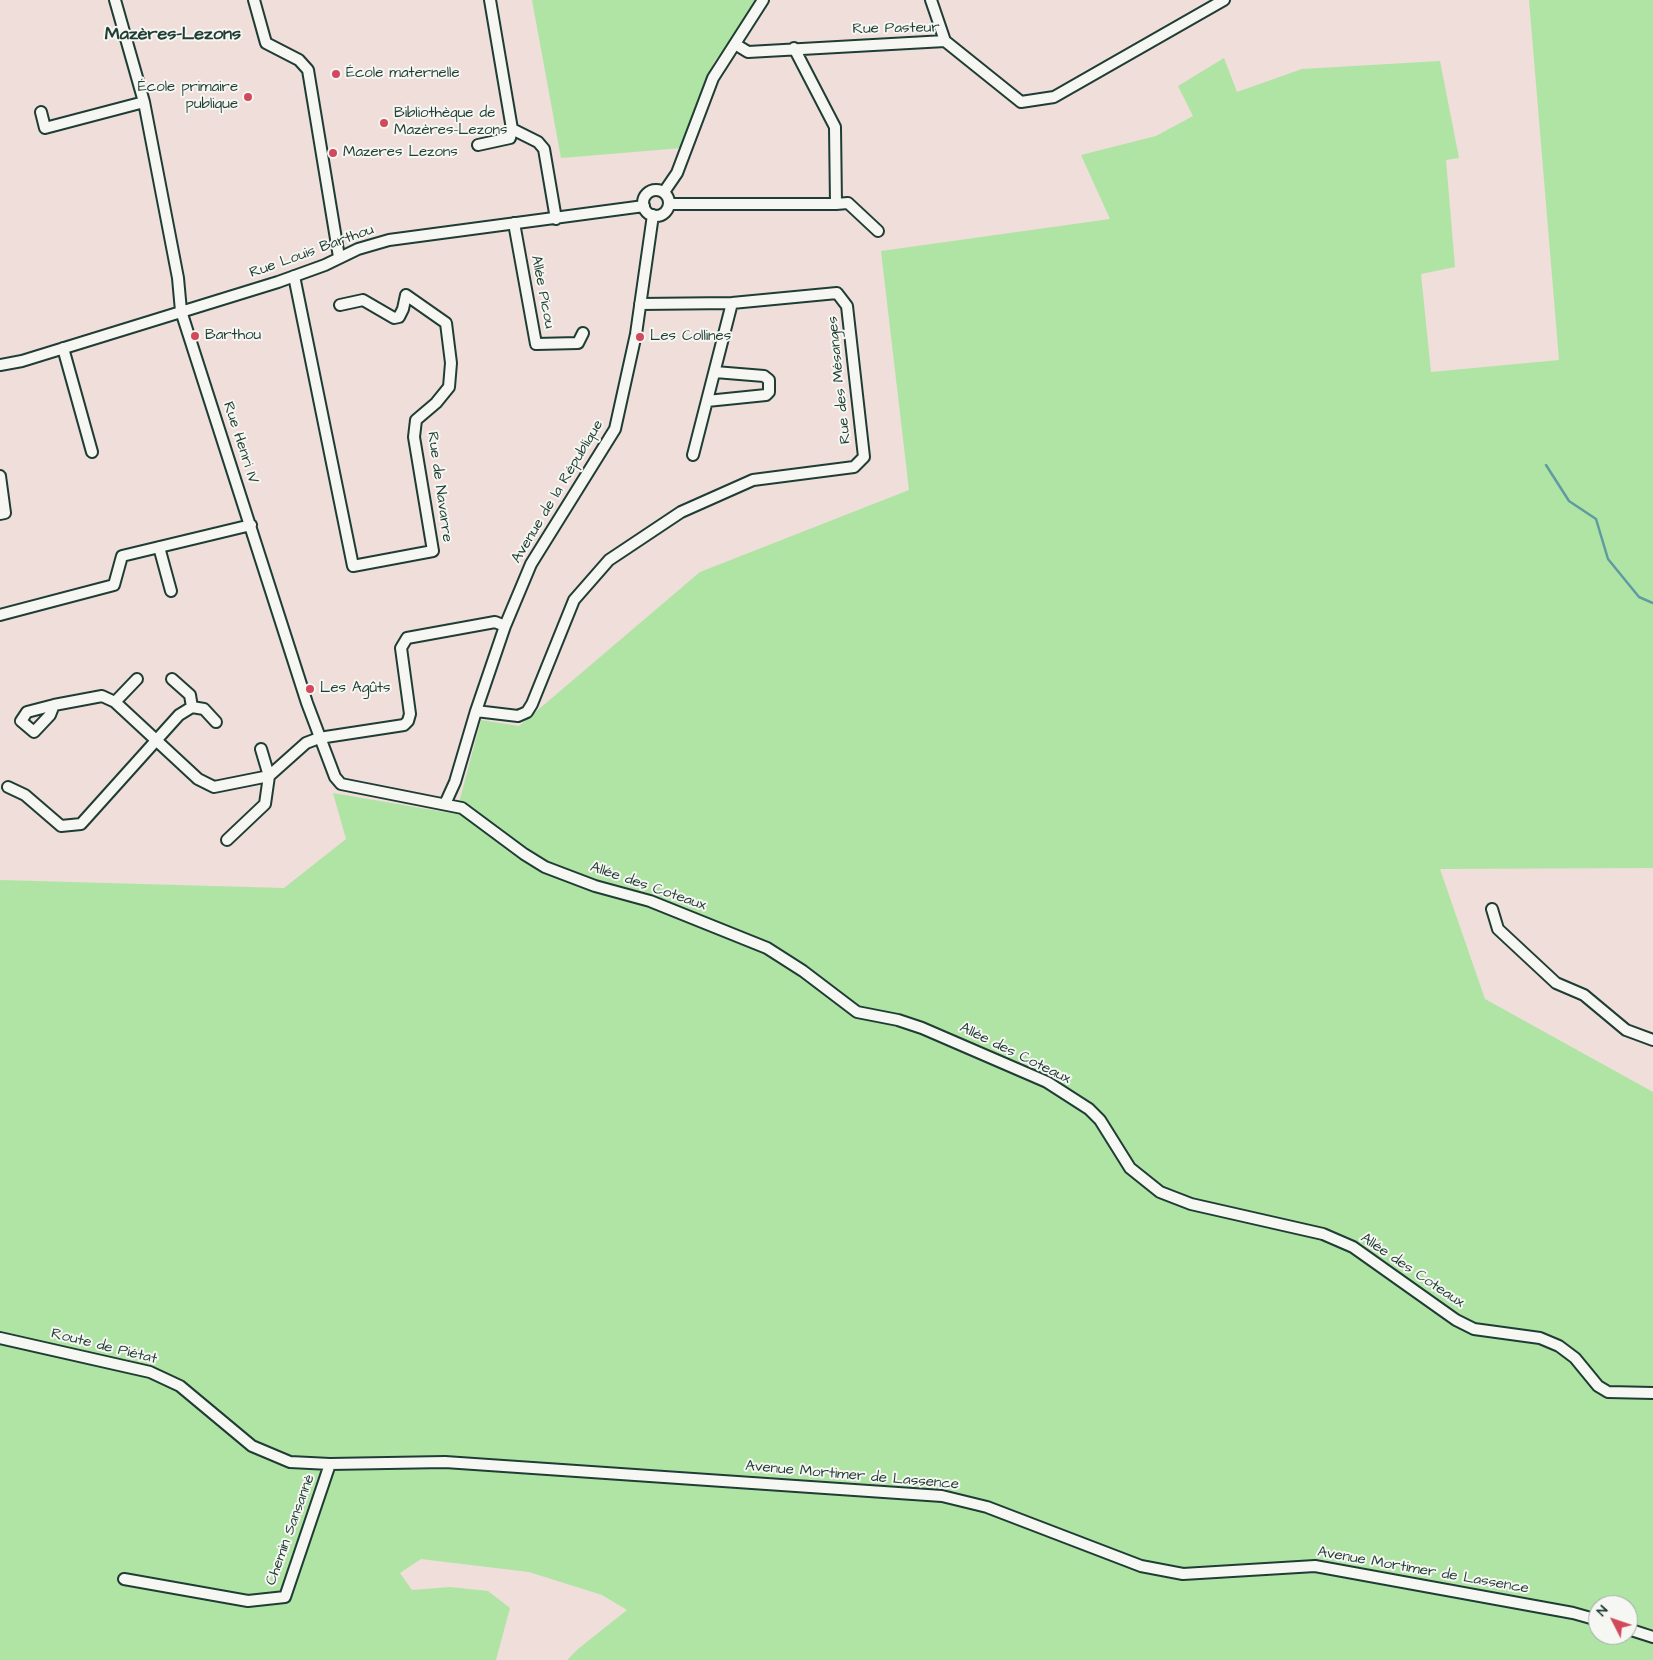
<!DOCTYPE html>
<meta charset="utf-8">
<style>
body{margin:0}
#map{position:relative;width:1653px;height:1660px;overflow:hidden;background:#efded9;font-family:"Architects Daughter",sans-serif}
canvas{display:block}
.north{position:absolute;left:1588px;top:1595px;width:50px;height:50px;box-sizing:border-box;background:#f6f6f2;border:1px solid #a0aca6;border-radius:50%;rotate:311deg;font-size:14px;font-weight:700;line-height:20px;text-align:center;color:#1f3d34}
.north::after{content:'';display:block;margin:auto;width:18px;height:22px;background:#d1495b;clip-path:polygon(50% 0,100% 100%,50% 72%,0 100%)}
</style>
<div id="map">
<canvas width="1653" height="1660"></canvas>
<div class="north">N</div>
</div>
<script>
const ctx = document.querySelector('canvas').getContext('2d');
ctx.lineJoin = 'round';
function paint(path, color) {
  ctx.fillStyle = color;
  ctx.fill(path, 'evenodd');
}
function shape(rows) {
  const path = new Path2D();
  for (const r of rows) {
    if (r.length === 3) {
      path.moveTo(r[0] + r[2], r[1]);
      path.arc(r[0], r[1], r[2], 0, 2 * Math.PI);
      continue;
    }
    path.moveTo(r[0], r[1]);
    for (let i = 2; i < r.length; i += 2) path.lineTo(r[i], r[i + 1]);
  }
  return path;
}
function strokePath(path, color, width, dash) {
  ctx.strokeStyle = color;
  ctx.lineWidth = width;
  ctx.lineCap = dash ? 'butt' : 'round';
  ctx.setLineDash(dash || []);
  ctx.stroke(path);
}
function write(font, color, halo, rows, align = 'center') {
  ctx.font = font + ' "Architects Daughter",sans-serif';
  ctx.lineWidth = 4;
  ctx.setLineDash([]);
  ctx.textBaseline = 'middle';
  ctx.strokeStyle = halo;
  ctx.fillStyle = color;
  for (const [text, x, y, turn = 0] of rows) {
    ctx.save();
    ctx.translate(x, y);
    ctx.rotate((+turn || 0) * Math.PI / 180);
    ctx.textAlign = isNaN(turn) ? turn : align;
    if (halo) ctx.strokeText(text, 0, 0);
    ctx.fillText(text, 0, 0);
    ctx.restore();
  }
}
const green = shape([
 [532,0,761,0,714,62,682,148,561,158],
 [1529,0,1653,0,1653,868,1440,869,1485,999,1653,1092,1653,1660,567,1660,578,1649,627,1610,602,1595,529,1572,421,1559,400,1573,412,1590,450,1587,488,1591,510,1608,496,1660,0,1660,0,880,284,888,346,839,333,793,456,814,481,720,519,726,700,572,909,490,881,251,1110,219,1081,155,1156,136,1193,116,1178,86,1224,58,1237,92,1302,69,1440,61,1459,158,1446,160,1455,267,1421,274,1431,372,1559,360],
 [1598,1605,1628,1605,1628,1635,1598,1635]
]);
const stream = shape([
 [1546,465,1569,501,1596,519,1608,559,1639,597,1653,603]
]);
const minor = shape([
 [115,0,144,102,178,278,181,311,307,703,335,777,341,784,462,808,524,854,545,867,595,886,650,901,767,948,803,971,857,1012,898,1020,922,1028,1047,1082,1089,1109,1100,1120,1130,1168,1160,1192,1191,1204,1323,1234,1353,1247,1456,1320,1474,1329,1540,1338,1559,1346,1575,1358,1598,1386,1608,1392,1653,1393],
 [254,0,266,43,299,60,308,70,339,257],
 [490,0,512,129,538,142,544,149,556,219],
 [931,0,945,41],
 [735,44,748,52,945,41,1021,102,1054,97,1224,0],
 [41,112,45,128,144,102],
 [478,145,510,138,512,129],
 [656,203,13],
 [664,192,677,173,713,78,763,0],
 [669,204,836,204,835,127,794,48],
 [836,204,848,203,878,231],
 [514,223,536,344,578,343,583,333],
 [294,276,353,566,433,551,414,437,416,420,436,403,449,387,451,363,446,323,406,295,403,309,399,317,394,318,363,300,340,305],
 [63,348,92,452],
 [0,365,22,361,278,282,325,265,358,249,389,240,644,206],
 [707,401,766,395,769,392,769,380,764,376,715,372],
 [693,455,732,303],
 [0,476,5,513,0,514],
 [159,547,171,591],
 [0,615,114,585,122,556,251,525],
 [172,679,190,695,192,707],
 [115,702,137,679],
 [54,705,50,715,34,732,21,721,27,712,54,705,102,696,115,702,198,779,214,787,269,776,306,743,319,738,404,725,408,721,410,714,401,648,407,638,495,622,505,626],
 [476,711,518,716,527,712,532,704,574,600,609,560,681,512,753,480,854,467,864,457,847,306,837,293,732,303,640,304],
 [8,787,25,795,61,826,81,824,179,715,192,707,204,709,216,722],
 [445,804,455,782,476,711,505,626,531,564,615,429,636,334,653,215],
 [227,840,265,804,269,776,261,749],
 [1492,909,1498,929,1556,983,1584,995,1626,1030,1653,1040],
 [0,1338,150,1372,180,1386,252,1446,290,1462,330,1464,445,1462,942,1496,987,1507,1141,1566,1183,1574,1315,1566,1573,1613,1598,1620],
 [124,1579,248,1601,285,1597,330,1464],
 [1628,1629,1653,1637]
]);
const markers = [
 [336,74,5,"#d1495b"],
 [248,97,5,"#d1495b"],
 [384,123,5,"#d1495b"],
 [333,153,5,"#d1495b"],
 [195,336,5,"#d1495b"],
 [640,337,5,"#d1495b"],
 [310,689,5,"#d1495b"]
];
const streetNames = [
 ["Rue Pasteur",896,29,-1],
 ["Rue Louis Barthou",312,252,-20],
 ["Allée Picou",542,292,79],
 ["Rue des Mésanges",840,380,-96],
 ["Rue Henri IV",240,443,72],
 ["Rue de Navarre",439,487,82],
 ["Avenue de la République",558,492,-59],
 ["Allée des Coteaux",648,887,19],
 ["Allée des Coteaux",1015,1054,26],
 ["Allée des Coteaux",1412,1271,34],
 ["Route de Piétat",104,1347,14],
 ["Avenue Mortimer de Lassence",852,1476,5],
 ["Chemin Sansannè",291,1530,-70],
 ["Avenue Mortimer de Lassence",1423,1571,10]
];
const poiNames = [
 ["École maternelle",346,74],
 ["École primaire",238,88,"right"],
 ["publique",238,105,"right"],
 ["Bibliothèque de",394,114],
 ["Mazères-Lezons",394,131],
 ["Mazeres Lezons",343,153],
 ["Barthou",205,336],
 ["Les Collines",650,337],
 ["Les Agûts",320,689]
];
const quarterNames = [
 ["Mazères-Lezons",173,35]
];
paint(green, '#afe4a5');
strokePath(stream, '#609ba2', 2.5);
strokePath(minor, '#1f3d34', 14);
strokePath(minor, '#f6f6f2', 10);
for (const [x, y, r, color] of markers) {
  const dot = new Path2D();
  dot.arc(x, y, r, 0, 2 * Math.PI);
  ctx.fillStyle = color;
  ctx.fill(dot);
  strokePath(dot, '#f6f6f2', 2);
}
write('15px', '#1f3d34', '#f6f6f2', streetNames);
write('15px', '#1f3d34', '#f6f6f2', poiNames, 'left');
write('bold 18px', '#1f3d34', '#f6f6f2', quarterNames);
</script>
